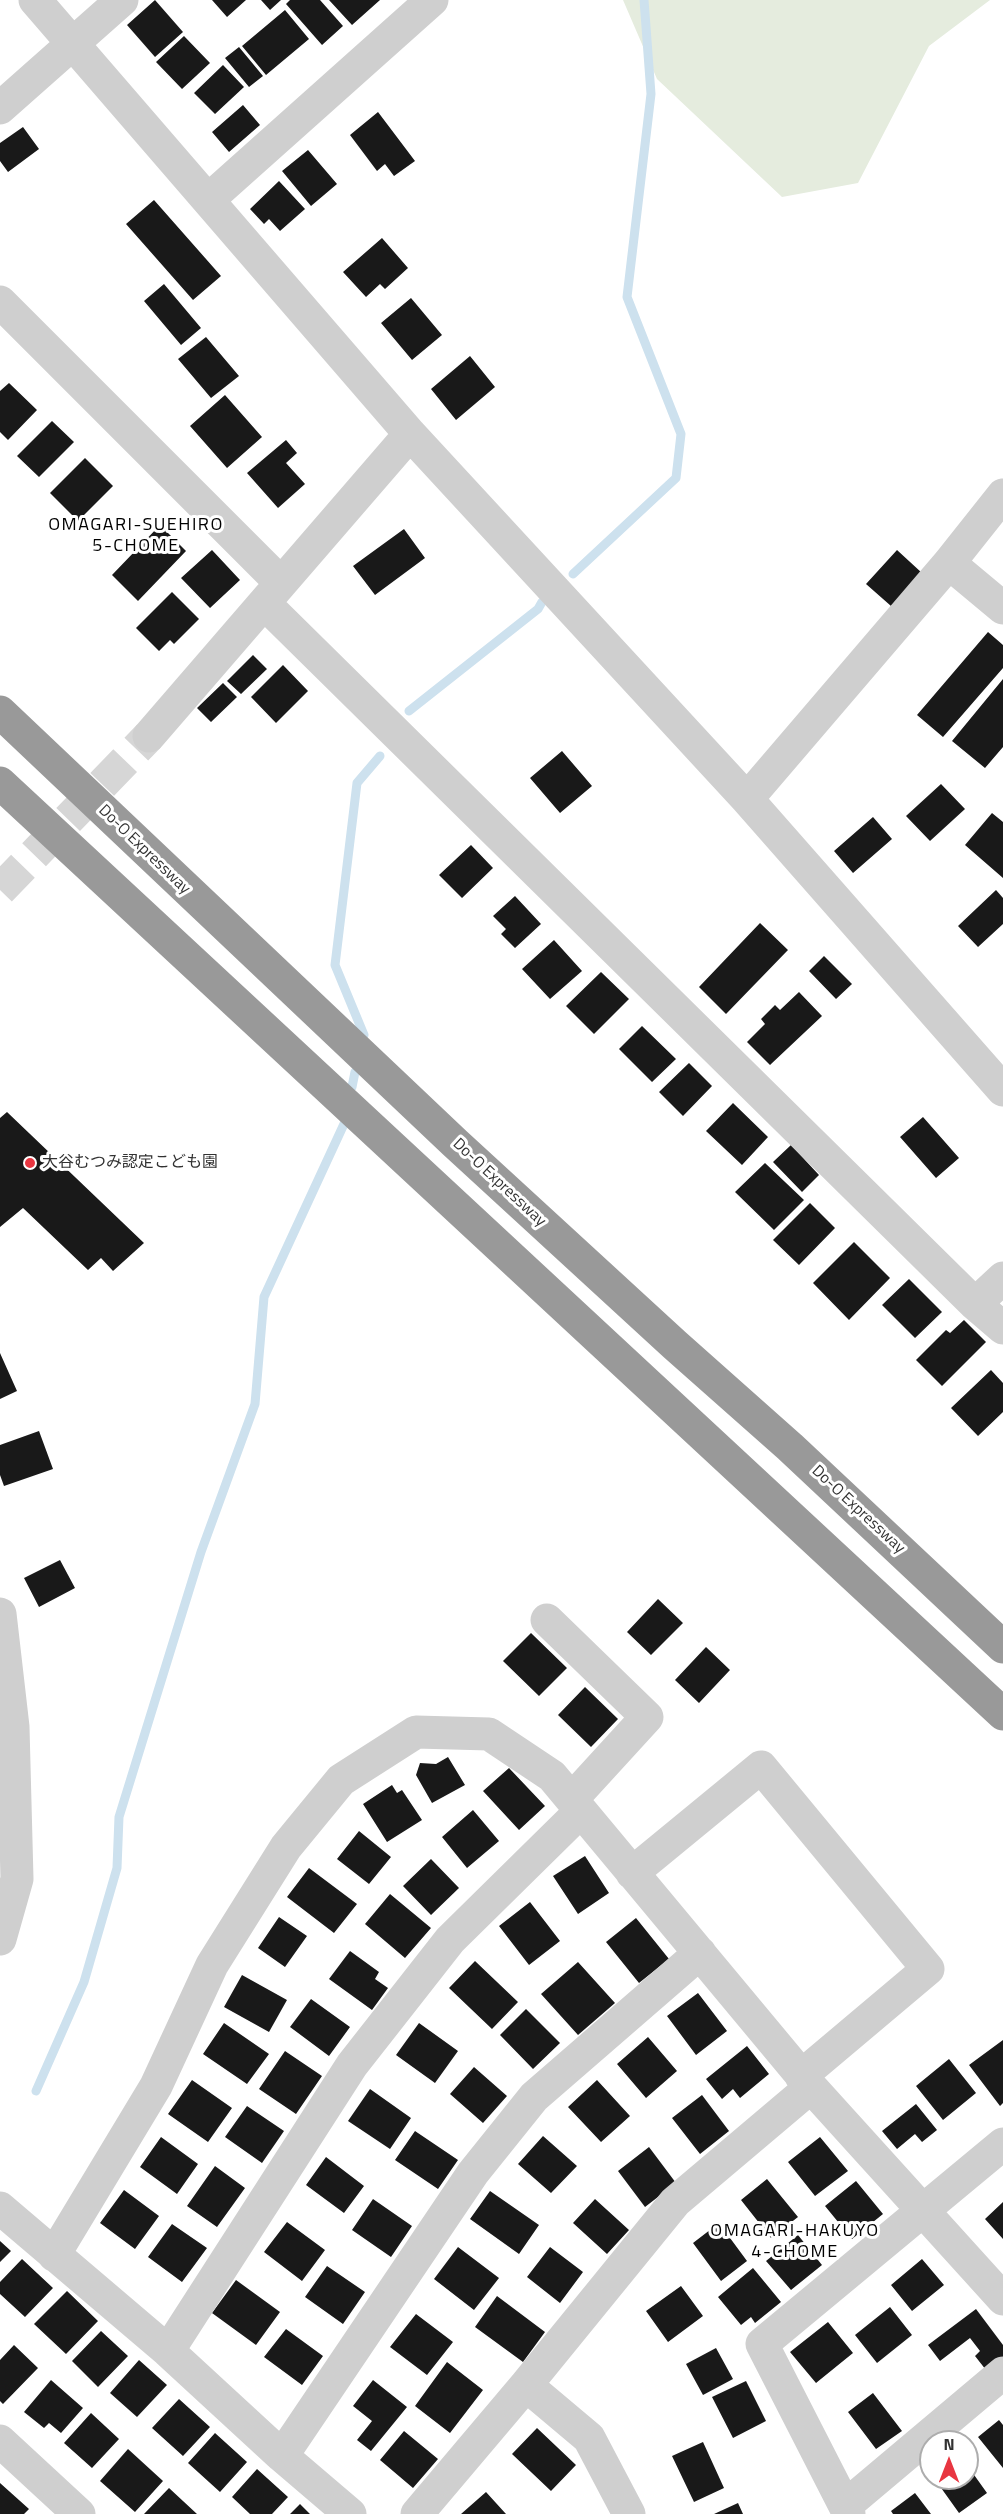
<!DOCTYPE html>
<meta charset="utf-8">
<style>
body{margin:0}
#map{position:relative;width:1003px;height:2514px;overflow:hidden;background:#fff;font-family:"Titillium Web",sans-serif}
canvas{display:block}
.north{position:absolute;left:919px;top:2430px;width:60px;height:60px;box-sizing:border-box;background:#fff;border:2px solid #adadad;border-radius:50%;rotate:0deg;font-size:16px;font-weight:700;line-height:24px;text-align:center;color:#323232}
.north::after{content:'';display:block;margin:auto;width:21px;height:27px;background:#e83641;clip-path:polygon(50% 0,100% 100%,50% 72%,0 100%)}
</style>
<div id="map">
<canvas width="1003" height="2514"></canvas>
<div class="north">N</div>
</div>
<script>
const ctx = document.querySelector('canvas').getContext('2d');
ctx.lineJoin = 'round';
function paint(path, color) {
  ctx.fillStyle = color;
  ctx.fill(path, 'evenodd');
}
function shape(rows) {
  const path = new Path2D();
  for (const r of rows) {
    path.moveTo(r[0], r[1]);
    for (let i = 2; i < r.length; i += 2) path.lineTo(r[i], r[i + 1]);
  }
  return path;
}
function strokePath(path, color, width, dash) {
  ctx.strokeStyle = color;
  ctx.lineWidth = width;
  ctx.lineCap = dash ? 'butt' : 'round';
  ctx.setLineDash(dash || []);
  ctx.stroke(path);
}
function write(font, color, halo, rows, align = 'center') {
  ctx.font = font + ' "Titillium Web","Noto Sans JP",sans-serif';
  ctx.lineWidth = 6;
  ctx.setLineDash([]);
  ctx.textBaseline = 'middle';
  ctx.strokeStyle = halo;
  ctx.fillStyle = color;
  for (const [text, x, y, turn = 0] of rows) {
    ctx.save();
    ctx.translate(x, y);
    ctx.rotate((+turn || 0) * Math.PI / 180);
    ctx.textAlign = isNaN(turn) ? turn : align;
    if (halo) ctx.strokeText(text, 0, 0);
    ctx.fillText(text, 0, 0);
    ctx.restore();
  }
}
const green = shape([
 [623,0,990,0,929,46,858,183,782,197,657,79]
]);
const stream = shape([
 [573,574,676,478,681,434,627,297,651,94,644,0],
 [409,711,538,609,542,602],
 [364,1035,335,965,357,783,380,756],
 [352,1087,355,1072],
 [36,2091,84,1982,117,1868,119,1817,201,1552,255,1404,264,1297,344,1124]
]);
const building = shape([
 [155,0,183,32,155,57,127,25],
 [212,0,246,0,227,17],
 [261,0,281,0,270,10],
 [290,0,320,0,343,26,322,45,286,4],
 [329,0,380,0,352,25],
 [285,10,309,39,266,75,242,46],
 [184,36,210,63,182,89,156,62],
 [239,47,263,76,249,87,225,58],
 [223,65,244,87,215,114,194,93],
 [243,105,260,125,229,152,212,132],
 [378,112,415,161,394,176,385,164,377,171,350,135],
 [23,127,39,149,8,172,0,161,0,143],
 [308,150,337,184,311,206,282,171],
 [279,181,305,209,280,231,269,219,264,224,250,209],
 [154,200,221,276,193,300,126,224],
 [382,238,408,268,385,289,380,284,366,297,343,272],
 [164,284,201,328,181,345,144,301],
 [411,298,442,335,412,360,381,323],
 [206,337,239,376,211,398,178,359],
 [470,356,495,387,456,420,431,389],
 [9,383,37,410,8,440,0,432,0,391],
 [225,395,262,437,227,468,190,426],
 [52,421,74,442,39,477,17,456],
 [286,440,297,453,286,463,305,484,278,508,247,473],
 [85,458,113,486,78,521,50,493],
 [160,525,186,551,138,601,112,575],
 [404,529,425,558,375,595,353,566],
 [212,550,240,580,210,608,181,578],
 [897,550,922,573,891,606,866,584],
 [172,592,199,619,174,644,170,640,159,651,136,628],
 [988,632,1003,645,1003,668,943,737,917,715],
 [253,655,267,669,241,694,227,681],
 [283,665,308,691,276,723,251,697],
 [1003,679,1003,747,985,768,952,741],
 [223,683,237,697,211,722,197,708],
 [562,751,592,786,560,813,530,778],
 [941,784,965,809,930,841,906,816],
 [992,813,1003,822,1003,878,965,845],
 [873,817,892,839,853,873,834,851],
 [471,845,493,868,462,898,439,875],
 [996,890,1003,898,1003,924,978,947,958,926],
 [515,896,541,924,515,948,501,934,506,929,493,916],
 [760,923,788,950,726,1014,699,987],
 [554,940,582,971,550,999,522,969],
 [824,956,852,984,836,999,809,971],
 [601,972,629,999,594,1034,566,1006],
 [799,992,822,1016,770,1065,747,1042,765,1024,761,1019,775,1005,780,1010],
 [642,1026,676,1059,652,1082,619,1049],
 [689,1063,712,1086,683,1116,659,1092],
 [733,1103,768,1137,742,1165,706,1131],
 [7,1112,144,1243,113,1271,101,1258,88,1270,23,1208,0,1227,0,1118],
 [923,1117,959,1158,936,1178,900,1137],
 [791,1145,819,1175,802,1192,773,1162],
 [765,1163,804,1200,774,1230,735,1192],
 [810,1203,835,1228,799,1265,773,1240],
 [854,1242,890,1278,849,1320,813,1283],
 [909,1279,942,1312,915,1338,882,1305],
 [964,1320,986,1342,942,1386,916,1360,946,1330,950,1333],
 [0,1353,17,1391,0,1399],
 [991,1370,1003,1383,1003,1412,978,1436,951,1408],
 [39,1431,53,1469,4,1486,0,1475,0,1445],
 [60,1560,75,1588,39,1607,24,1578],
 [658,1599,683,1623,651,1655,627,1632],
 [531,1633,567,1668,539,1696,503,1661],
 [706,1647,730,1670,699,1703,675,1680],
 [585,1687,618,1719,591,1747,558,1715],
 [448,1757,465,1785,432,1803,416,1775,420,1763,436,1764],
 [509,1768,545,1806,519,1830,483,1791],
 [392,1785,397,1793,402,1790,422,1820,387,1842,363,1804],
 [473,1810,499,1841,467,1868,442,1837],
 [359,1831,391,1857,369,1884,337,1859],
 [585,1856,609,1893,578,1914,553,1876],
 [431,1859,459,1888,431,1915,403,1886],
 [309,1868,357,1904,334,1933,287,1897],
 [390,1894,431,1928,405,1958,365,1924],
 [530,1902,560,1941,529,1965,499,1926],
 [279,1917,307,1936,285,1967,258,1948],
 [636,1918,669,1959,639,1983,606,1942],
 [350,1951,379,1972,375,1979,388,1988,372,2010,329,1979],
 [475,1961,518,2002,492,2029,449,1988],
 [578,1962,615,2003,578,2035,541,1994],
 [242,1975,287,2000,269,2032,224,2007],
 [698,1993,727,2031,696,2055,667,2016],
 [311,1999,350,2027,329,2056,290,2027],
 [526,2009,560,2043,533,2069,500,2035],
 [224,2023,269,2054,247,2084,203,2054],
 [419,2023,458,2051,435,2083,396,2055],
 [648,2037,677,2071,646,2098,617,2064],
 [1003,2040,1003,2103,1000,2106,969,2065],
 [747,2046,769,2074,740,2098,733,2089,722,2099,706,2079],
 [285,2051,322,2076,296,2114,259,2089],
 [949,2059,976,2093,943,2120,916,2086],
 [474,2067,507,2096,483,2123,450,2094],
 [192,2080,232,2108,208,2142,168,2114],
 [597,2080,630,2116,601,2142,568,2107],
 [370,2089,411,2118,390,2149,348,2121],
 [702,2095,729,2131,700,2154,672,2118],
 [916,2104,937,2130,922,2142,915,2134,897,2149,882,2131],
 [247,2106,284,2131,262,2163,225,2137],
 [415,2131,458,2160,438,2189,395,2160],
 [543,2136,577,2166,551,2193,518,2164],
 [161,2137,198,2164,177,2194,140,2167],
 [820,2137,848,2171,815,2196,788,2162],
 [649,2147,676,2183,645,2207,618,2171],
 [326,2157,364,2186,344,2213,306,2185],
 [215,2166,245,2188,217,2227,187,2206],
 [767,2179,798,2217,771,2238,741,2200],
 [856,2181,883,2214,852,2239,825,2206],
 [124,2190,159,2216,135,2249,100,2223],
 [490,2191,539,2225,519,2254,470,2219],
 [373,2199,412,2226,391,2257,352,2230],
 [595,2199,629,2230,607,2254,573,2223],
 [1003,2202,1003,2239,985,2219],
 [287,2222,325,2250,302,2281,264,2252],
 [719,2223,747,2261,721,2281,693,2243],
 [172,2224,207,2248,182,2282,148,2257],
 [798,2235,822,2265,791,2290,766,2261],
 [0,2241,11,2251,0,2262],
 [458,2247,499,2278,474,2310,434,2279],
 [550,2247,583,2272,560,2303,527,2277],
 [22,2259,53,2288,25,2317,0,2294,0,2282],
 [922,2259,944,2285,912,2311,891,2285],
 [327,2266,365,2292,343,2324,305,2297],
 [753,2268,781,2302,755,2323,751,2317,741,2325,718,2297],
 [236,2280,280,2312,256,2345,212,2313],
 [681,2286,703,2316,668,2342,646,2311],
 [67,2291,98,2321,66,2354,34,2324],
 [497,2296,545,2332,523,2362,475,2327],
 [890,2307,912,2335,877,2363,855,2335],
 [976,2309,1003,2345,1003,2358,986,2370,975,2356,980,2351,970,2338,940,2361,928,2345],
 [416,2314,453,2342,427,2375,390,2347],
 [828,2322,853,2353,816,2383,790,2352],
 [286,2329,323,2356,302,2385,264,2357],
 [101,2331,128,2356,98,2387,72,2361],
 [14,2345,38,2368,3,2404,0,2401,0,2360],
 [716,2348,733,2379,703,2395,686,2364],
 [139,2360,167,2385,137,2417,110,2393],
 [447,2362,483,2390,450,2433,415,2406],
 [51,2380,83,2408,61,2433,49,2423,44,2428,24,2412],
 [373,2380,407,2407,371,2451,357,2440,372,2421,353,2406],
 [746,2381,766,2421,733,2438,712,2397],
 [873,2393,902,2431,876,2449,848,2412],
 [179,2399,210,2427,183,2456,152,2428],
 [91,2413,119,2439,92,2468,64,2443],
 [999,2420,1003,2425,1003,2468,978,2437],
 [537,2428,576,2465,551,2491,512,2454],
 [404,2431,438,2459,413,2488,380,2460],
 [215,2433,247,2462,220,2492,188,2463],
 [703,2442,724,2488,694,2502,672,2456],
 [128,2449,163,2481,135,2512,100,2481],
 [967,2465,987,2493,959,2513,934,2478,967,2478],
 [257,2469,288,2497,272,2514,250,2514,232,2497],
 [0,2483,29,2509,24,2514,0,2514],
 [169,2488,197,2514,144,2514],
 [486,2492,506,2514,461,2514],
 [915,2493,931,2514,893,2514,891,2511],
 [738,2503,743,2514,714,2514],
 [300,2504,310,2514,290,2514]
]);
const streetTunnel = shape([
 [0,890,149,736]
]);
const street = shape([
 [35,0,410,434,747,799,1003,1090],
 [0,108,122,0],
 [208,200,432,0],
 [0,302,281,583],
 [949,563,1003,608],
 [264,603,975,1304,1003,1328],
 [149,736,410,434],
 [747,799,949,563,1003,495],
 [975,1304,1003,1278],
 [0,1614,13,1727,17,1879,0,1939],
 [547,1620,647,1717,572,1799],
 [632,1873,761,1767,928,1969,801,2076],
 [0,2208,168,2351,282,2456,350,2514],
 [54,2255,156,2086,212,1965,286,1847,341,1780,416,1732,489,1734,552,1776,811,2087,1003,2299],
 [168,2351,352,2065,450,1940,581,1811],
 [526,2385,589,2438,629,2514],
 [0,2441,79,2514],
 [282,2456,473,2173,534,2097,700,1953],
 [845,2506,1003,2373],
 [417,2514,526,2385,675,2202,811,2087],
 [849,2514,762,2344,1003,2144]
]);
const highway = shape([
 [0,712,455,1143,675,1345,790,1447,1003,1647],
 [0,783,1003,1714]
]);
const markers = [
 [30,1163,6,"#e83641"]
];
const streetNames = [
 ["Do-O Expressway",144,850,44],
 ["Do-O Expressway",499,1183,43],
 ["Do-O Expressway",858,1510,43]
];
const poiNames = [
 ["大谷むつみ認定こども園",42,1163]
];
const neighbourhoodNames = [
 ["OMAGARI-SUEHIRO",136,526],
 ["5-CHOME",136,547],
 ["OMAGARI-HAKUYO",795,2232],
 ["4-CHOME",795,2253]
];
paint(green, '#e5ecde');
strokePath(stream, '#cde1ee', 9);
paint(building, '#191919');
strokePath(streetTunnel, '#d6d6d6', 33, [33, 16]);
strokePath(street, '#cfcfcf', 33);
strokePath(highway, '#999', 33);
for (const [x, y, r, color] of markers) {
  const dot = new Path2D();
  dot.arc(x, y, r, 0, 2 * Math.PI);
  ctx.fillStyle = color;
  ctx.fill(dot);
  strokePath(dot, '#fff', 2);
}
write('16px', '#323232', '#fff', streetNames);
write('16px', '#323232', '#fff', poiNames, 'left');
ctx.letterSpacing = '1.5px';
write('18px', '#000', '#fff', neighbourhoodNames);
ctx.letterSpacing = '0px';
</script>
